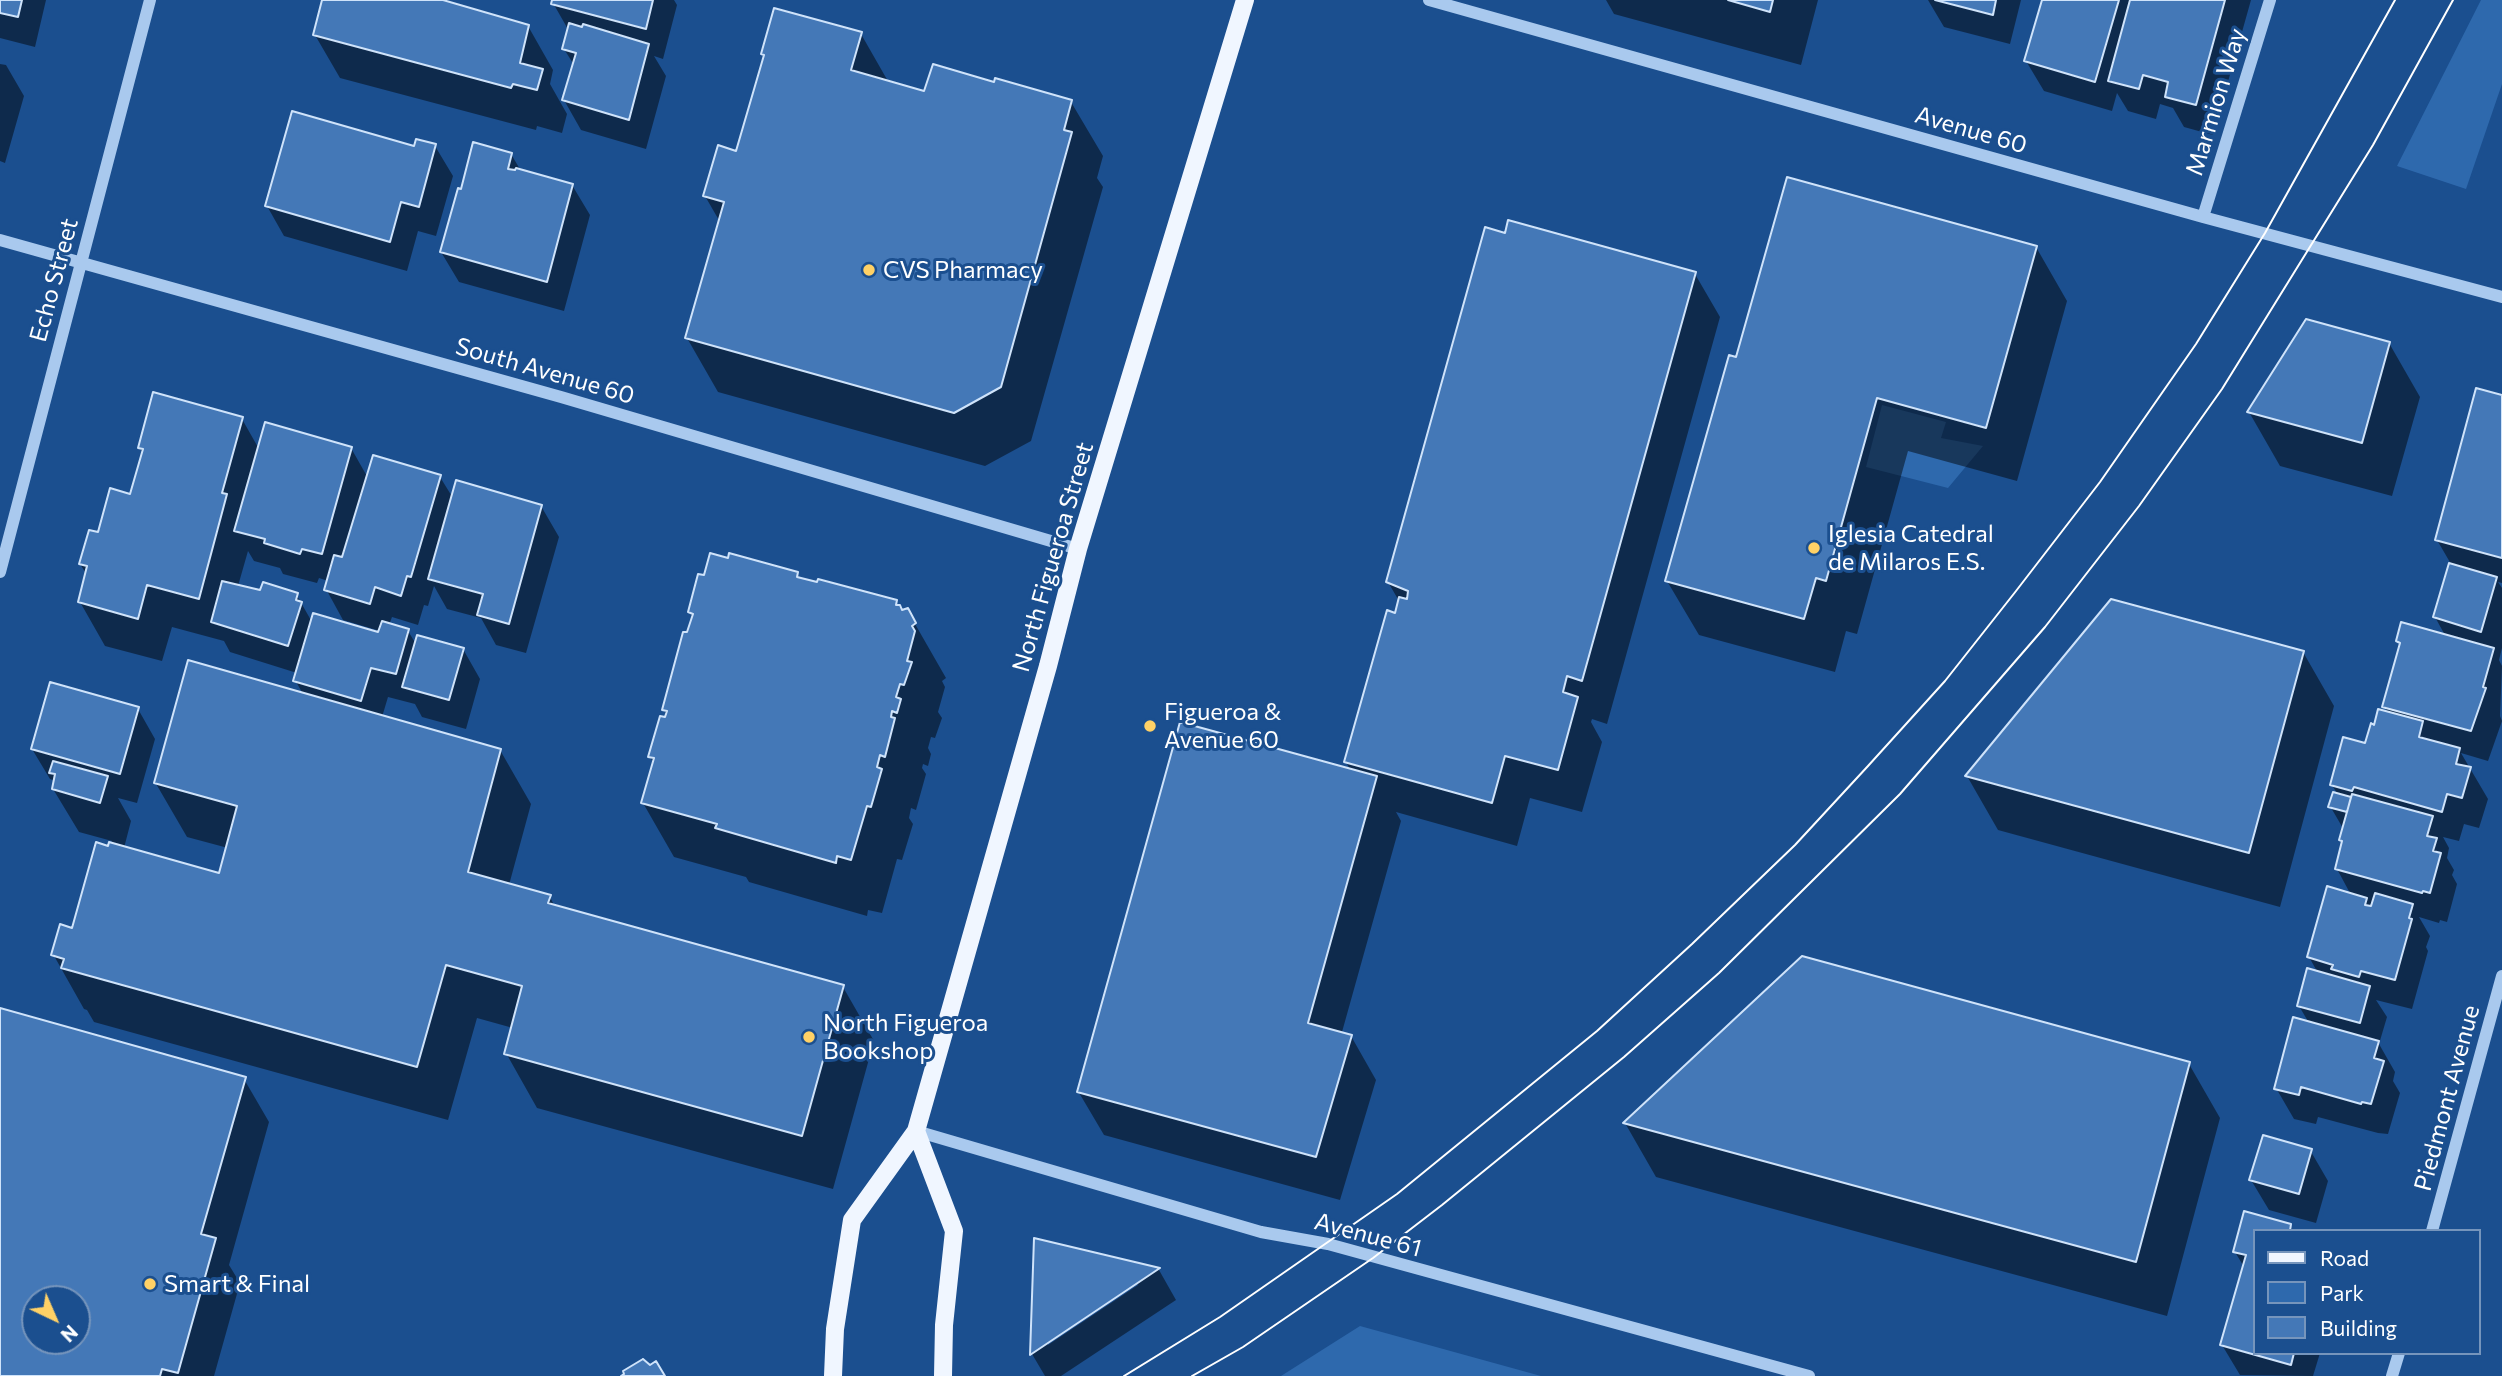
<!DOCTYPE html>
<style>
body{margin:0}
#map{position:relative;width:2502px;height:1376px;overflow:hidden;background:#1b4f8f;font-family:Commissioner,sans-serif}
canvas{display:block}
.legend{position:absolute;left:2253px;top:1229px;width:228px;height:126px;box-sizing:border-box;background:#1b4f8f;border:2px solid #7695bc;margin:0;padding:9px 12px;list-style:none;font-size:21px;color:#fff}
.legend li{display:flex;align-items:center;gap:14px;height:35px}
.legend b{width:35px;border:2px solid #7695bc}
.north{position:absolute;left:21px;top:1285px;width:70px;height:70px;box-sizing:border-box;background:#1b4f8f;border:2px solid #7695bc;border-radius:50%;rotate:136deg;font-size:19px;font-weight:700;line-height:28px;text-align:center;color:#fff}
.north::after{content:'';display:block;margin:auto;width:24px;height:32px;background:#ffd166;clip-path:polygon(50% 0,100% 100%,50% 72%,0 100%)}
</style>
<div id="map">
<canvas width="2502" height="1376"></canvas>
<ul class="legend">
<li><b style="height:9px;background:#f0f6ff"></b>Road</li>
<li><b style="height:19px;background:#2e69ad"></b>Park</li>
<li><b style="height:19px;background:#4478b7"></b>Building</li>
</ul>
<div class="north">N</div>
</div>
<script>
const ctx = document.querySelector('canvas').getContext('2d');
ctx.lineJoin = 'round';
function paint(path, color) {
  ctx.fillStyle = color;
  ctx.fill(path, 'evenodd');
}
function shape(rows) {
  const path = new Path2D();
  for (const r of rows) {
    path.moveTo(r[0], r[1]);
    for (let i = 2; i < r.length; i += 2) path.lineTo(r[i], r[i + 1]);
  }
  return path;
}
function strokePath(path, color, width, dash) {
  ctx.strokeStyle = color;
  ctx.lineWidth = width;
  ctx.lineCap = dash ? 'butt' : 'round';
  ctx.setLineDash(dash || []);
  ctx.stroke(path);
}
function write(font, color, halo, rows, align = 'center') {
  ctx.font = font + ' Commissioner,sans-serif';
  ctx.lineWidth = 6;
  ctx.setLineDash([]);
  ctx.textBaseline = 'middle';
  ctx.strokeStyle = halo;
  ctx.fillStyle = color;
  for (const [text, x, y, turn = 0] of rows) {
    ctx.save();
    ctx.translate(x, y);
    ctx.rotate((+turn || 0) * Math.PI / 180);
    ctx.textAlign = isNaN(turn) ? turn : align;
    if (halo) ctx.strokeText(text, 0, 0);
    ctx.fillText(text, 0, 0);
    ctx.restore();
  }
}
const green = shape([
 [2481,0,2502,0,2502,84,2466,189,2397,166],
 [1882,405,1946,422,1941,438,1983,446,1948,488,1866,467],
 [1360,1326,1541,1376,1281,1376]
]);
const shadow = shape([
 [0,0,46,0,35,47,0,38],
 [324,0,433,0,528,26,553,70,550,84,567,114,562,133,537,126,536,130,340,78,315,35],
 [554,0,674,0,677,5,663,59,654,56,666,76,646,149,581,130,564,100,574,65,564,49,569,31,553,3],
 [1606,0,1818,0,1801,65,1614,14],
 [1928,0,2021,0,2010,44,1944,27],
 [2044,0,2251,0,2213,135,2184,127,2173,108,2160,104,2156,119,2128,111,2117,93,2112,111,2044,91,2026,61],
 [861,34,889,83,926,94,995,84,1071,102,1103,156,1097,178,1103,187,1031,441,985,466,718,392,687,338,720,222,705,196,738,153,765,58,763,54],
 [0,64,6,65,24,96,5,163,0,161],
 [435,146,453,176,436,236,418,231,407,271,284,236,267,206,415,148],
 [511,154,521,171,572,185,590,215,564,311,459,282,441,252,462,191],
 [1506,235,1695,274,1720,317,1607,724,1592,719,1591,722,1602,742,1582,812,1530,798,1517,846,1396,812,1401,821,1342,1032,1351,1036,1376,1080,1340,1200,1104,1135,1078,1091,1351,771,1346,762,1399,601,1388,582],
 [2036,247,2067,301,2017,481,1908,451,1857,634,1846,631,1835,672,1699,635,1667,581,1738,359],
 [2389,343,2420,397,2392,496,2280,466,2249,412],
 [2502,396,2502,583,2498,582,2502,588,2502,648,2499,660,2502,666,2500,716,2502,721,2488,761,2461,753,2488,799,2479,828,2464,824,2459,841,2443,837,2449,848,2447,858,2454,870,2452,875,2457,884,2447,922,2440,920,2439,923,2419,917,2430,936,2426,947,2428,951,2412,1009,2376,1000,2387,1017,2379,1044,2395,1072,2393,1081,2400,1093,2388,1134,2378,1133,2318,1117,2316,1124,2294,1119,2276,1088,2309,1023,2299,1006,2318,973,2309,957,2351,895,2337,869,2343,844,2341,840,2344,830,2330,806,2338,795,2332,785,2366,745,2375,727,2388,713,2384,706,2401,646,2398,641,2446,637,2435,617,2451,564,2437,540],
 [242,419,259,449,351,448,368,478,440,477,453,498,541,506,559,537,526,653,496,645,481,618,447,609,434,586,428,606,424,605,418,625,392,617,389,625,408,631,416,644,463,649,480,679,466,729,422,717,415,704,388,697,382,717,500,750,531,804,509,885,550,897,555,907,843,987,874,1041,833,1189,537,1108,506,1053,513,1028,477,1018,448,1120,94,1022,87,1010,84,1009,53,954,73,930,112,841,79,832,53,789,55,781,50,779,32,749,138,709,155,739,137,803,118,798,131,821,124,848,220,875,228,848,187,837,155,782,303,694,295,680,297,673,230,652,224,641,172,627,162,661,105,646,80,602,87,575,80,564,99,535,131,496,143,454,140,448],
 [248,551,254,561,280,568,283,574,317,583,319,578,328,581,326,589,343,620,380,631,379,634,312,622,296,594,261,592,238,586],
 [797,574,800,580,896,602,902,612,907,610,946,678,942,681,945,687,938,712,942,718,935,738,931,737,928,748,931,754,928,766,923,764,922,768,926,774,916,810,911,808,909,818,913,824,902,860,897,859,882,913,868,910,867,916,749,882,746,877,674,857,643,803,654,763,650,757,667,716,664,710,693,618,690,612],
 [2303,652,2334,706,2280,907,1998,830,1967,776],
 [0,1010,244,1079,269,1122,229,1265,240,1283,214,1376,0,1376],
 [35,1299,77,1299,77,1341,35,1341],
 [2189,1064,2220,1118,2167,1316,1656,1177,1625,1123],
 [2310,1150,2328,1181,2316,1223,2269,1210,2251,1180],
 [2246,1213,2290,1226,2293,1231,2255,1231,2255,1353,2320,1353,2313,1376,2240,1375,2222,1345,2244,1267,2235,1252],
 [1036,1240,1159,1270,1176,1300,1061,1376,1045,1376,1032,1354],
 [1136,1282,1138,1285,1048,1345,1048,1341]
]);
const building = shape([
 [0,0,22,0,18,17,0,13,0,0],
 [322,0,443,0,529,25,520,63,543,69,537,90,513,84,511,88,313,35,322,0],
 [552,0,653,0,646,29,551,4,552,0],
 [1728,0,1773,0,1770,12,1728,0],
 [1935,0,1996,0,1993,15,1935,0],
 [2042,0,2119,0,2095,82,2024,61,2042,0],
 [2130,0,2225,0,2196,105,2165,97,2168,82,2143,75,2139,89,2108,81,2130,0],
 [774,8,862,32,851,70,924,91,933,64,994,82,995,78,1072,100,1064,130,1072,132,1001,387,954,413,685,338,724,202,703,196,718,145,736,151,764,55,761,54,774,8],
 [569,23,582,27,583,24,649,44,629,120,562,100,576,53,562,49,569,23],
 [292,111,414,146,416,139,436,144,419,207,401,202,390,242,265,206,292,111],
 [473,142,512,153,508,169,515,170,516,168,573,184,547,282,440,252,458,188,461,189,473,142],
 [1787,177,2037,246,1986,428,1877,398,1826,581,1816,578,1804,619,1665,581,1729,355,1736,357,1787,177],
 [1508,220,1696,272,1582,681,1567,676,1563,692,1578,697,1558,770,1505,756,1492,803,1344,762,1387,610,1395,613,1399,597,1407,599,1408,591,1386,582,1485,227,1505,233,1508,220],
 [2306,319,2390,342,2362,443,2247,412,2306,319],
 [2476,388,2502,395,2502,558,2435,540,2476,388],
 [153,392,243,417,222,493,227,494,199,599,147,585,138,619,78,602,87,566,79,564,89,530,98,532,110,488,130,494,143,449,138,448,153,392],
 [265,422,352,447,322,554,302,549,300,554,264,543,265,539,234,531,265,422],
 [373,455,441,475,411,577,407,576,401,596,375,587,370,604,324,590,334,555,342,557,373,455],
 [456,480,542,505,509,624,477,615,483,594,428,579,456,480],
 [710,553,728,558,729,553,798,572,797,577,817,582,818,579,897,600,896,605,900,605,902,610,908,608,916,623,912,626,915,631,907,661,912,662,904,685,900,684,896,697,901,699,897,713,892,711,891,717,895,718,885,757,880,755,877,767,882,769,871,807,867,806,851,860,837,856,836,863,715,828,717,824,641,803,654,758,648,757,660,716,665,717,667,711,662,710,683,632,687,632,693,614,688,612,698,574,704,575,710,553],
 [2449,563,2497,577,2481,632,2433,617,2449,563],
 [222,581,260,590,263,582,298,593,296,600,302,602,288,646,211,622,222,581],
 [2111,599,2304,651,2249,853,1965,776,2111,599],
 [313,613,378,632,382,621,409,629,396,674,371,668,361,701,293,681,313,613],
 [2401,622,2494,648,2483,687,2486,688,2471,731,2382,707,2400,643,2396,641,2401,622],
 [417,635,464,648,449,700,402,687,417,635],
 [188,660,501,749,468,872,551,895,548,903,844,985,802,1136,504,1054,522,986,446,965,417,1067,61,968,64,959,51,955,60,924,72,928,96,842,108,846,109,842,219,873,237,806,154,783,188,660],
 [50,682,139,707,120,774,31,749,50,682],
 [2378,709,2423,721,2419,737,2460,748,2456,764,2471,767,2462,798,2447,794,2442,812,2354,787,2352,791,2330,785,2343,737,2365,743,2371,723,2374,725,2378,709],
 [1180,722,1377,776,1308,1023,1352,1035,1316,1157,1077,1092,1180,722],
 [53,761,108,776,100,803,52,789,55,774,49,773,53,761],
 [2333,792,2351,797,2347,812,2328,807,2333,792],
 [2352,794,2433,816,2427,836,2437,838,2433,851,2441,853,2430,893,2423,891,2422,893,2335,869,2342,841,2339,840,2352,794],
 [2327,886,2367,898,2365,905,2371,906,2375,893,2413,904,2409,918,2412,919,2395,980,2361,971,2359,977,2331,969,2333,965,2307,957,2327,886],
 [1802,956,2190,1062,2136,1262,1623,1123,1802,956],
 [2307,968,2370,986,2360,1023,2297,1006,2307,968],
 [0,1008,246,1077,201,1234,216,1238,178,1373,162,1369,160,1376,0,1376,0,1008],
 [35,1299,77,1299,77,1341,35,1341,35,1299],
 [2293,1017,2379,1041,2374,1058,2384,1061,2371,1104,2362,1102,2361,1104,2301,1087,2299,1095,2274,1089,2293,1017],
 [2263,1135,2312,1149,2299,1194,2249,1180,2263,1135],
 [2244,1211,2291,1224,2290,1231,2255,1231,2255,1353,2294,1353,2291,1365,2220,1345,2246,1255,2233,1252,2244,1211],
 [1034,1238,1160,1268,1030,1355,1034,1238],
 [643,1359,650,1365,656,1361,665,1376,621,1376,624,1374,623,1371,643,1359]
]);
const minor = shape([
 [1429,0,2203,217,2502,297],
 [2203,217,2270,0],
 [0,240,561,397,1078,549],
 [0,572,150,0],
 [916,1131,1261,1232,1328,1244,1809,1376],
 [2432,1231,2502,976],
 [2392,1376,2399,1353]
]);
const major = shape([
 [916,1131,954,1231,944,1325,943,1376],
 [833,1376,835,1329,852,1220,916,1131,1048,666,1078,549,1245,0]
]);
const tram = shape([
 [1124,1376,1220,1317,1397,1194,1597,1031,1692,944,1795,845,1868,766,1945,681,2016,591,2100,482,2196,344,2265,233,2395,0],
 [1192,1376,1243,1347,1373,1258,1442,1205,1624,1057,1719,973,1900,794,2045,627,2139,506,2222,389,2373,145,2453,0]
]);
const markers = [
 [869,270,7,"#ffd166"],
 [1814,548,7,"#ffd166"],
 [1150,726,7,"#ffd166"],
 [809,1037,7,"#ffd166"],
 [150,1284,7,"#ffd166"]
];
const streetNames = [
 ["Marmion Way",2216,102,-73],
 ["Avenue 60",1971,130,16],
 ["Echo Street",54,280,-75],
 ["South Avenue 60",545,371,16],
 ["North Figueroa Street",1053,557,-74],
 ["Piedmont Avenue",2447,1098,-75],
 ["Avenue 61",1368,1235,15]
];
const poiNames = [
 ["CVS Pharmacy",883,270],
 ["Iglesia Catedral",1828,534],
 ["de Milaros E.S.",1828,562],
 ["Figueroa &",1164,712],
 ["Avenue 60",1164,740],
 ["North Figueroa",823,1023],
 ["Bookshop",823,1051],
 ["Smart & Final",164,1284]
];
paint(green, '#2e69ad');
paint(shadow, '#0007');
paint(building, '#4478b7');
strokePath(building, '#cfe3fa', 2);
strokePath(minor, '#a9c9ee', 12);
strokePath(major, '#f0f6ff', 18);
strokePath(tram, '#fff', 2);
for (const [x, y, r, color] of markers) {
  const dot = new Path2D();
  dot.arc(x, y, r, 0, 2 * Math.PI);
  ctx.fillStyle = color;
  ctx.fill(dot);
  strokePath(dot, '#1b4f8f', 2.5);
}
write('24px', '#fff', '#1b4f8f', streetNames);
write('24px', '#fff', '#1b4f8f', poiNames, 'left');
</script>
